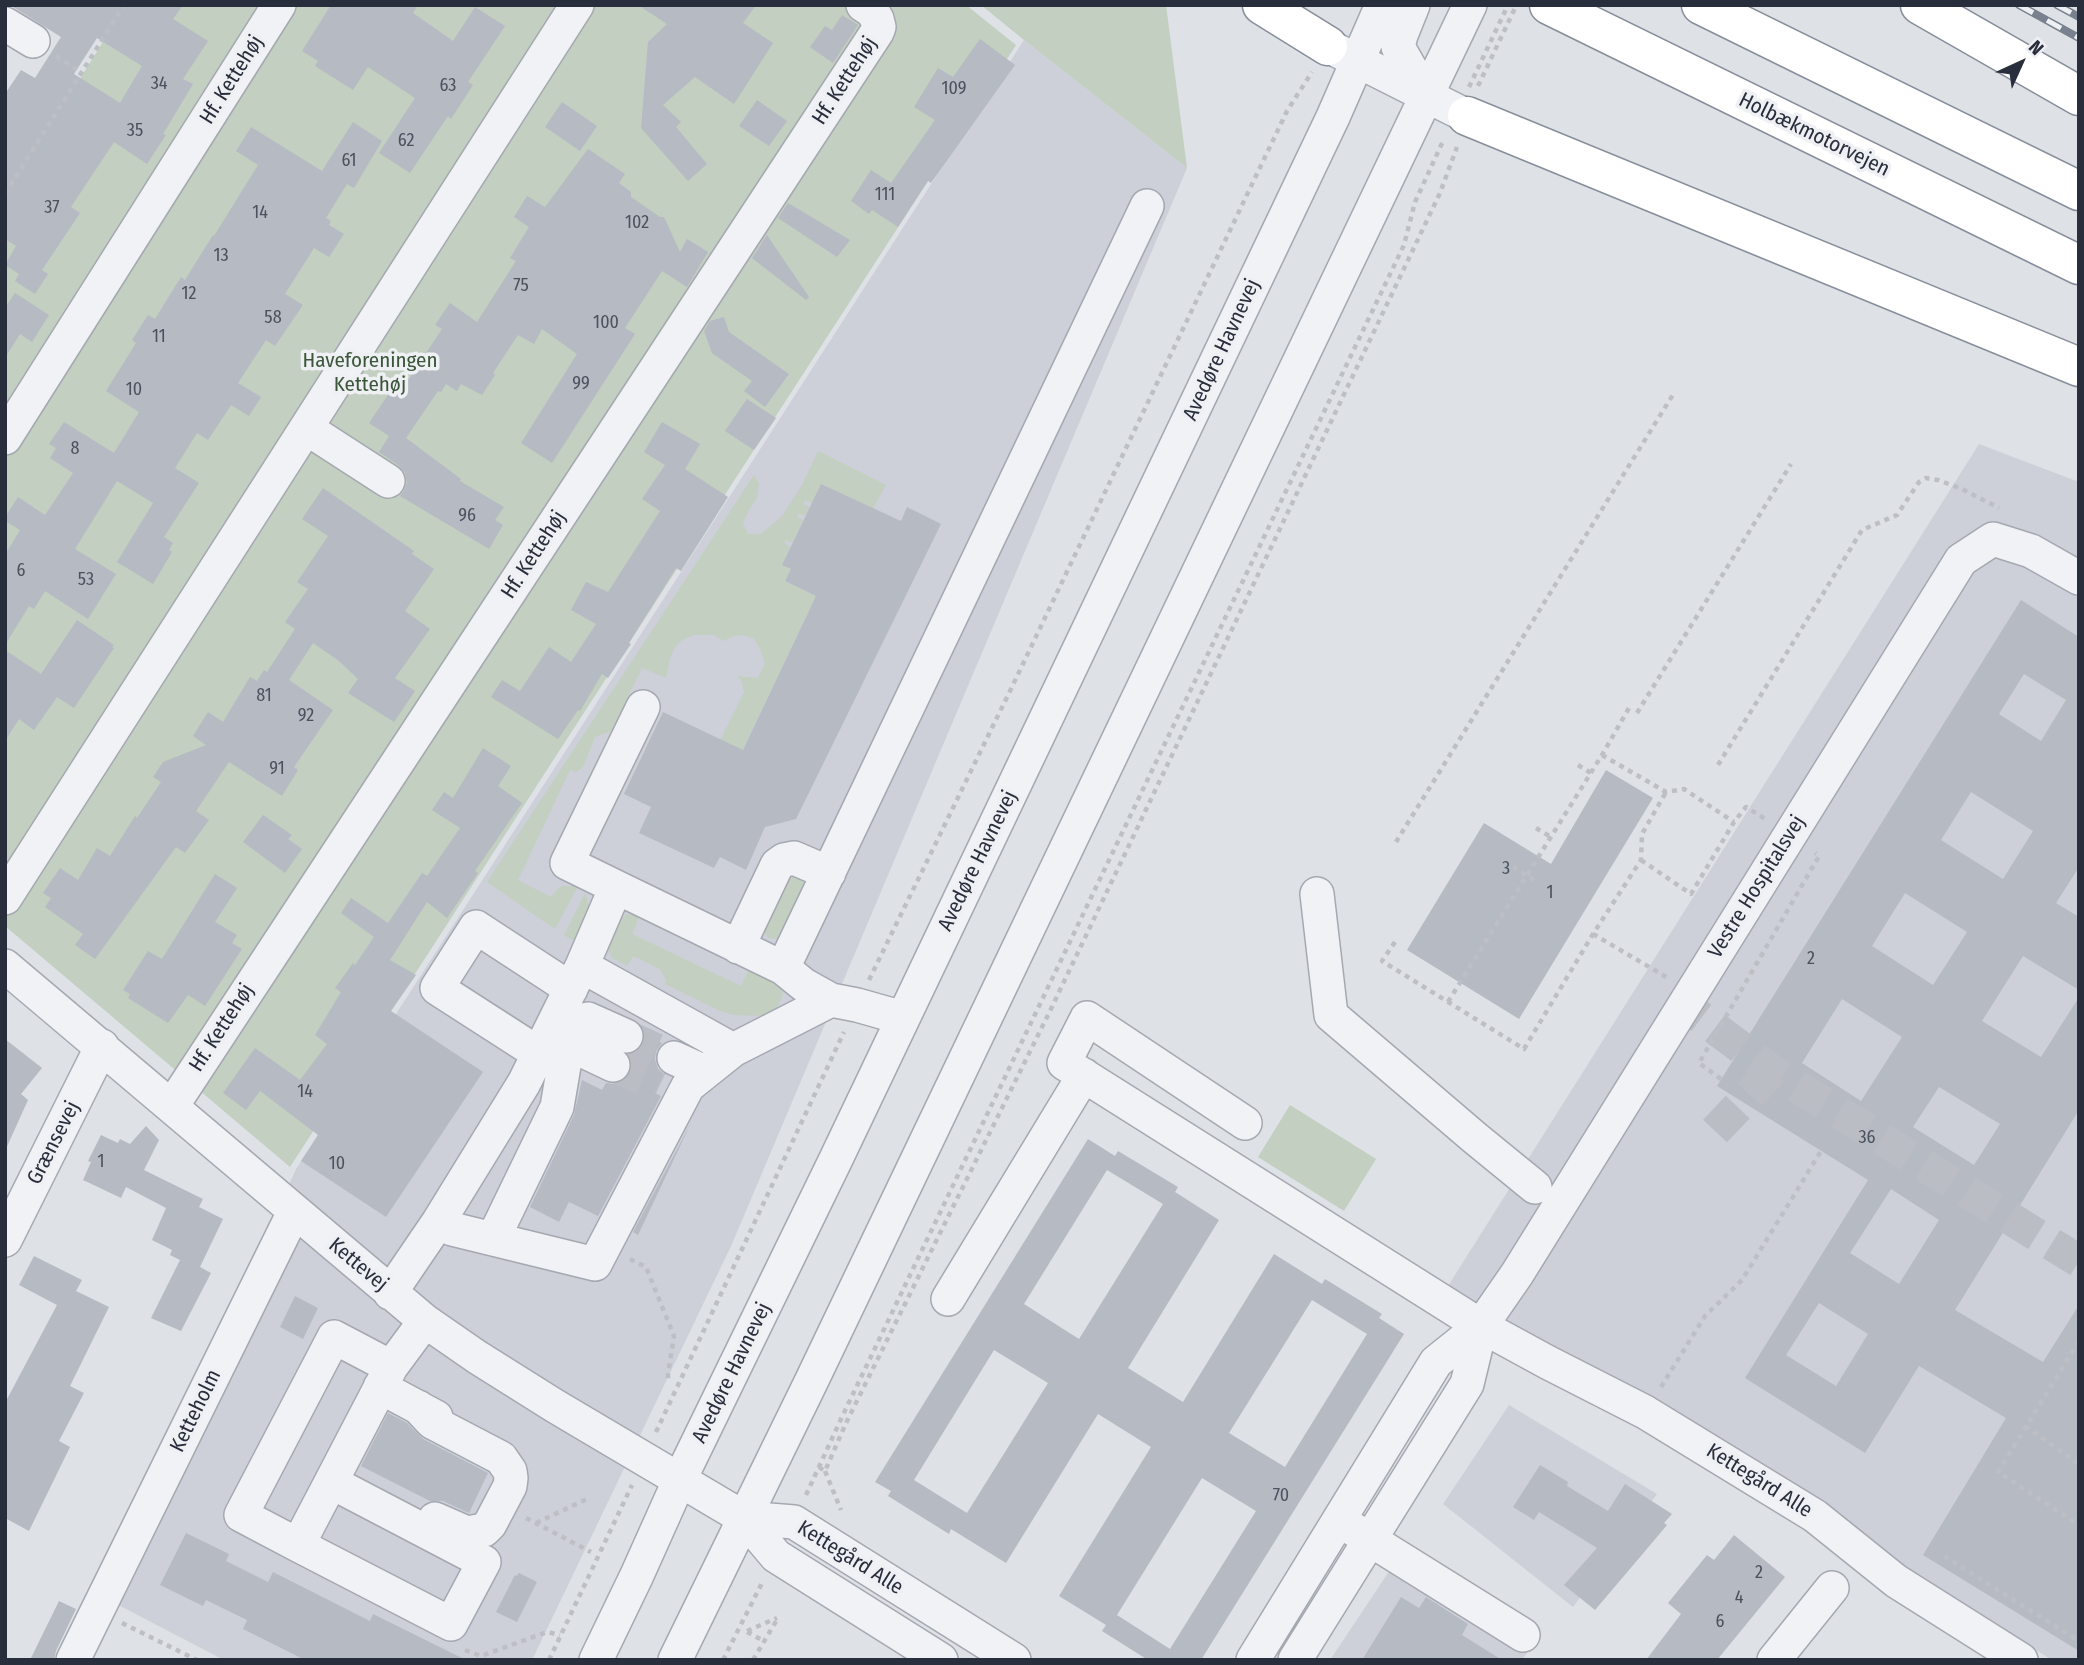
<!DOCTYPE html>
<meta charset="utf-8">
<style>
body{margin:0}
#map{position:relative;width:2084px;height:1665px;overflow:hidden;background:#dee1e6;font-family:"Fira Sans Condensed",sans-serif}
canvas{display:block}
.frame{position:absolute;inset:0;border:7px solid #292e3c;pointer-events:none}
.north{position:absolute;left:1986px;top:28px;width:70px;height:70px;-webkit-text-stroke:5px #eef0f4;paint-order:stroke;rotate:45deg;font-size:19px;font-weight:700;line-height:28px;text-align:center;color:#292e3c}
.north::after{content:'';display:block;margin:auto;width:24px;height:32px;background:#292e3c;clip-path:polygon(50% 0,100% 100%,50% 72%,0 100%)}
</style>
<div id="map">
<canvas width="2084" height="1665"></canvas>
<div class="frame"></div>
<div class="north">N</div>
</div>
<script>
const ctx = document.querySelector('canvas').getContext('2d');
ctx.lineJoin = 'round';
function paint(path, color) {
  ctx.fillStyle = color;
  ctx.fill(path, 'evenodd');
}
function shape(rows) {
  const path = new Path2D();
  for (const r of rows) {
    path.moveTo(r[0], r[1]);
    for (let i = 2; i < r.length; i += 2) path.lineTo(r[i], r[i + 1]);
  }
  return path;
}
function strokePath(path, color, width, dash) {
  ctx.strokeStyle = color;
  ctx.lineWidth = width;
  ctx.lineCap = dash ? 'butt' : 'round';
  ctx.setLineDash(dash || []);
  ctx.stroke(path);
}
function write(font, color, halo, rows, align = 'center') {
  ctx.font = font + ' "Fira Sans Condensed",sans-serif';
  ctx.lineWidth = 7;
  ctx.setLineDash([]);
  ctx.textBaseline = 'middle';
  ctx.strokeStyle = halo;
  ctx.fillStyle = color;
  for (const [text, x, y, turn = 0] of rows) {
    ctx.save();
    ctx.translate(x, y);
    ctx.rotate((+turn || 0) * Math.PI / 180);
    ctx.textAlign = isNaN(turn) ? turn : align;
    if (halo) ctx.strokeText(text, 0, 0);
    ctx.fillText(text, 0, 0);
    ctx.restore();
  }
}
const built = shape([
 [1024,40,1187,168,732,1244,532,1660,224,1660,101,1596,296,1169],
 [1979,444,2079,482,2079,1660,2052,1660,1448,1286],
 [1509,1405,1657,1494,1573,1607,1443,1504],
 [1392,1567,1527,1653,1521,1660,1330,1660]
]);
const green = shape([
 [126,5,966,5,1016,45,290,1167,5,926,5,199],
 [981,5,1166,5,1187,168,1024,40],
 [818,451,886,485,873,508,821,484,812,503,805,500,803,504,810,507,805,516,799,514,797,517,803,520,792,543,786,540,784,543,790,547,782,565,791,569,785,581,811,594,817,582,849,598,812,604,729,779,717,742,722,737,744,692,741,680,737,676,758,678,765,664,760,649,754,639,744,635,734,636,723,641,714,635,693,635,681,641,675,647,670,658,666,678,642,668,611,731,595,737,583,767,576,772,570,770,518,880,551,897,561,886,574,886,577,888,555,929,487,882,754,475,759,484,757,498,750,508,743,523,748,534,761,534,782,516,802,485],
 [799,875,806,882,778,939,768,938,762,927,785,879],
 [585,893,589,907,573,941,564,935],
 [627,914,640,915,632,934,741,986,750,967,780,985,783,995,776,1009,768,1016,733,1015,720,1011,665,984,666,980,660,969,633,956,627,966,612,958,607,948,613,925],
 [1290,1105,1376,1159,1344,1211,1258,1157]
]);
const building = shape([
 [10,5,183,5,173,19,208,41,183,79,193,84,163,134,166,135,147,164,114,142,71,207,80,213,42,270,48,274,35,294,15,281,19,274,5,265,16,246,5,239,5,94,21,70,35,78,61,37],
 [97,38,142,66,120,103,74,74],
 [331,5,418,5,413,13,453,41,475,7,505,26,468,82,473,85,451,119,448,116,410,173,379,153,415,98,368,67,353,90,315,66,318,61,302,51],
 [638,5,756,5,743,23,773,43,734,104,695,77,663,105,681,122,676,127,707,164,688,181,641,128,648,42,667,24],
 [842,15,858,25,833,63,810,47,825,26,832,30],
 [980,39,1015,65,931,183,928,181,898,227,872,210,869,214,851,201,871,170,891,183,935,120,914,107,938,68,953,77],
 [757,100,787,121,769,146,739,126],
 [562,102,597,126,580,151,545,127],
 [353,122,382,141,354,188,347,184,326,218,331,221,329,225,344,234,329,257,314,248,285,294,303,305,275,346,266,340,238,383,261,397,249,416,231,405,208,440,197,433,175,468,199,483,164,537,173,543,169,550,172,552,153,584,117,562,153,503,117,481,75,549,116,574,88,619,45,591,34,609,29,606,5,645,5,555,20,530,5,521,5,517,18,497,45,515,73,473,50,458,56,448,49,444,64,422,114,453,139,412,106,391,136,343,132,340,148,315,155,319,181,277,185,280,213,235,214,236,258,165,236,151,251,127,322,171],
 [588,149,625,174,619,183,631,192,631,197,660,217,664,217,680,252,687,239,708,252,687,287,662,271,625,328,635,334,552,463,521,443,577,354,542,329,534,344,518,335,493,373,495,375,482,395,461,384,457,391,446,384,441,392,438,391,406,438,461,479,460,481,504,507,495,520,503,525,489,549,400,496,404,491,407,483,405,473,398,465,379,452,389,436,369,423,392,389,399,394,442,329,435,325,450,303,477,322,516,261,510,258,529,227,514,217,527,196,545,207],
 [788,203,850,240,837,257,778,218],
 [767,235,809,297,806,300,752,258],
 [15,293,49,315,32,342,20,334,5,358,5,308],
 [724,317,729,332,789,374,765,407,744,391,752,381,712,353,704,331,710,321],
 [747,399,776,418,754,450,725,431],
 [662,422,700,444,685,469,728,497,681,571,676,568,629,643,631,644,608,678,602,674,580,711,578,710,558,739,491,697,502,680,520,691,549,647,571,662,596,624,571,610,586,582,608,592,660,511,642,499,665,465,644,452],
 [821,484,901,521,907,507,941,524,796,819,765,827,746,870,720,857,714,868,639,833,651,807,624,794,663,712,743,750,816,596,785,581,791,569,782,565],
 [323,488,414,551,412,554,434,569,405,611,430,629,395,678,415,691,394,722,348,693,358,679,339,661,313,643,289,680,333,710,294,767,298,770,282,796,229,762,196,811,209,820,185,853,176,847,95,959,75,945,83,934,45,907,51,898,43,893,60,868,78,880,97,848,110,856,135,816,137,818,161,782,153,777,163,762,206,745,193,736,208,712,223,722,250,677,257,681,264,670,267,672,295,629,285,622,308,589,297,582,328,536,302,519],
 [2021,600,2079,637,2079,867,2056,903,2079,917,2079,990,2023,956,1982,1021,2041,1057,2079,997,2079,1110,1955,1310,2043,1362,2079,1305,2079,1651,1923,1555,2006,1418,1919,1366,1865,1453,1745,1378,1868,1180,1717,1086],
 [2024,674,2066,700,2041,741,1999,714],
 [1971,792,2033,831,2003,879,1941,840],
 [1905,893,1967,932,1933,985,1872,946],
 [1842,999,1902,1037,1861,1101,1802,1063],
 [1939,1087,2000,1124,1974,1165,1913,1127],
 [1891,1189,1939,1220,1899,1284,1850,1253],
 [1819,1303,1868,1334,1836,1386,1786,1355],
 [77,620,114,645,112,647,114,648,74,708,57,697,34,730,19,719,5,741,5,650,41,674],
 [483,748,511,766,498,786,522,803,475,871,478,873,447,918,427,902,390,960,416,975,391,1011,483,1072,386,1217,301,1161,318,1135,260,1091,246,1110,223,1093,255,1048,300,1080,327,1044,315,1035,341,992,335,988,353,963,355,965,374,937,341,913,351,898,388,923,422,873,427,876,460,828,432,810,444,792,453,798],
 [1606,770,1653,798,1519,1019,1407,950,1484,823,1551,864],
 [263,815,292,835,288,839,302,849,285,873,243,842],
 [215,874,237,888,215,922,237,935,232,943,242,949,205,1006,188,995,168,1023,128,998,130,994,123,990,148,951,162,959],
 [645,1035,662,1043,656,1051,655,1059,658,1069,664,1074,655,1093,661,1096,598,1216,569,1202,559,1222,530,1207,574,1115,582,1080,602,1090,606,1083,615,1084,624,1080,631,1073,632,1063,629,1055,638,1051,643,1044],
 [5,1039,42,1068,21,1094,28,1100,5,1151],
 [691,1123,638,1235,633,1232],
 [146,1126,159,1140,144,1170,203,1199,199,1207,223,1219,200,1267,211,1273,181,1331,151,1318,180,1260,170,1255,172,1250,152,1240,166,1208,126,1187,121,1198,83,1180,91,1162,88,1161,101,1135,118,1143,120,1139,130,1144],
 [1088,1139,1115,1156,1118,1151,1178,1187,1175,1192,1219,1220,1128,1368,1183,1402,1274,1254,1322,1284,1325,1279,1382,1314,1379,1318,1404,1334,1201,1660,1148,1660,1102,1631,1106,1625,1059,1596,1151,1447,1098,1414,1006,1563,951,1529,949,1534,888,1496,891,1491,875,1482],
 [1107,1170,1163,1204,1079,1339,1024,1304],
 [1312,1300,1367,1334,1285,1467,1229,1433],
 [994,1350,1048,1383,967,1513,914,1480],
 [1202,1478,1256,1511,1170,1649,1117,1615],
 [34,1256,82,1280,76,1291,109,1307,70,1386,84,1393,59,1441,70,1447,29,1531,5,1518,5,1403,57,1305,19,1285],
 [295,1296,318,1308,303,1339,280,1327],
 [388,1413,407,1423,423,1439,488,1473,469,1513,443,1501,430,1501,361,1466],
 [1540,1465,1568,1482,1567,1486,1608,1511,1625,1484,1672,1514,1664,1523,1667,1525,1646,1550,1595,1610,1564,1585,1597,1548,1539,1512,1534,1520,1513,1507],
 [186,1533,229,1554,226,1561,268,1582,273,1572,370,1621,373,1614,466,1660,305,1660,243,1629,247,1620,206,1600,203,1606,160,1585],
 [1734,1535,1785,1577,1717,1660,1646,1660,1681,1614,1668,1603,1707,1555,1714,1560],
 [519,1573,537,1582,517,1622,496,1612,515,1575,517,1576],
 [1401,1597,1419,1608,1426,1597,1468,1624,1462,1635,1502,1660,1362,1660],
 [59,1601,76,1609,56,1651,54,1660,30,1660]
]);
const minorTunnel = shape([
 [1675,998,1772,1071,2079,1261],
 [626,1036,674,1058],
 [613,1065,659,1087],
 [1715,1131,1772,1071]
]);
const path = shape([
 [56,56,81,72],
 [1478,86,1516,6],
 [1469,87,1508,5],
 [5,194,124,5],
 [1637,713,1791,464],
 [1602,755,1666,792,1684,789,1734,822],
 [1578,765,1591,773],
 [1718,765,1862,530,1897,515,1919,482,1926,478,1938,480,1962,489,1999,508],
 [1536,828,1551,837],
 [1396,842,1674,393],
 [1641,860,1691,894,1734,822,1746,807,1767,820],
 [1513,867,1539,883],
 [1593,934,1668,978],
 [1395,942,1382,961,1524,1049,1593,934,1641,860,1642,834,1666,792],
 [869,980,1010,691,1287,111,1312,72],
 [1448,1002,1602,755,1629,708],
 [1721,1079,1699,1063,1819,856,1815,853],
 [630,1259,646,1267,674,1336,668,1374,668,1382],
 [2079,1341,1998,1472,2079,1525],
 [1661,1387,1705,1316,1742,1280,1821,1151],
 [2025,1426,2079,1464],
 [656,1432,844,1032],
 [819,1467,825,1471,846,1423,1050,1011,1440,193,1457,147],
 [825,1471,841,1510],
 [806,1495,841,1419,1404,245,1415,202,1444,139],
 [526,1518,591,1552],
 [536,1523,587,1499],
 [1944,1556,2079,1641],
 [122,1623,197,1660],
 [747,1631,777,1618],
 [747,1632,764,1641],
 [465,1650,481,1656,547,1632,560,1635],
 [549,1660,632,1485],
 [723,1660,763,1581],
 [753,1660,778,1618]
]);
const minor = shape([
 [1413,5,1401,35,1398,47,1426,96],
 [5,24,33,41],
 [1338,51,1467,116],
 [306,428,388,481],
 [5,438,279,5],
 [616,887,567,863,643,707],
 [1317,894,1331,1015,1475,1138,1535,1187],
 [5,898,577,5],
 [738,947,777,865,784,860,794,858,829,873],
 [5,966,425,1321,477,1357,555,1406,744,1518,776,1556,941,1660],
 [582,966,733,1050],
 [903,1018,857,1005,831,1000,804,985,783,968,1147,206],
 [573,1046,613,1065],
 [538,1053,437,988,476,927,571,989],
 [674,1058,705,1072],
 [172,1106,877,32,879,27,877,19,872,11,863,5],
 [1245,1123,1087,1018,1064,1063,1481,1326,1547,1362,1645,1412,1815,1516,1896,1581,2021,1660],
 [439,1221,452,1229,595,1264,688,1086,733,1050,831,1000],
 [493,1239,557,1107,565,1060,588,1019,626,1036],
 [5,1240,102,1046],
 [390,1293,439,1221,524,1083,582,966,616,887,783,968],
 [948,1299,1084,1075],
 [380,1387,436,1417],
 [418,1407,432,1422,501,1458,510,1471,511,1478,510,1486,490,1524,484,1530,467,1533,435,1519],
 [331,1482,391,1367,425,1321],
 [744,1518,794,1522,1014,1660],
 [1353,1529,1523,1635],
 [298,1545,331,1482,484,1562,451,1624,298,1545,241,1515,334,1337,391,1367],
 [73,1660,294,1212],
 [596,1660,637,1575,680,1479,835,1161,1333,117,1382,5],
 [675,1660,811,1382,1470,5],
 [1253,1660,1436,1362,1481,1326,1517,1274,1961,560,1993,539,2031,551,2079,578],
 [1295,1660,1467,1384,1481,1326],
 [1774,1660,1832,1588]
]);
const highway = shape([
 [1262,5,1328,46],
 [1549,5,2079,265],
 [1701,5,2079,191],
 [1920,5,2079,96],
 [1467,116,2079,367]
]);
const rail = shape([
 [2019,5,2079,38],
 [2057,5,2079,17]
]);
const numberNames = [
 ["34",159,84],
 ["63",448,86],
 ["109",954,89],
 ["35",135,131],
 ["62",406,141],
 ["61",349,161],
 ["111",885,195],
 ["37",52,208],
 ["14",260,213],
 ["102",637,223],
 ["13",221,256],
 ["75",521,286],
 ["12",189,294],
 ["58",273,318],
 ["100",606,323],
 ["11",159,337],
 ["99",581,384],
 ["10",134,390],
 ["8",75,449],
 ["96",467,516],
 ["6",21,571],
 ["53",86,580],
 ["81",264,696],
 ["92",306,716],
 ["91",277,769],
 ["3",1506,869],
 ["1",1550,893],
 ["2",1811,959],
 ["14",305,1092],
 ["36",1867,1138],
 ["1",101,1162],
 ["10",337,1164],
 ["70",1281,1496],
 ["2",1759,1573],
 ["4",1739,1598],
 ["6",1720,1622]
];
const streetNames = [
 ["Hf. Kettehøj",232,80,-58],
 ["Hf. Kettehøj",845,81,-57],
 ["Holbækmotorvejen",1814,135,26],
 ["Avedøre Havnevej",1222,350,-65],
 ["Hf. Kettehøj",534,555,-57],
 ["Avedøre Havnevej",978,861,-64],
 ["Vestre Hospitalsvej",1757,887,-58],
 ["Hf. Kettehøj",222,1028,-57],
 ["Grænsevej",54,1143,-63],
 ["Kettevej",358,1265,40],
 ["Avedøre Havnevej",732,1373,-64],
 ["Ketteholm",196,1411,-64],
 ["Kettegård Alle",1759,1481,32],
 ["Kettegård Alle",850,1558,32]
];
const parkNames = [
 ["Haveforeningen",370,361],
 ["Kettehøj",370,385]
];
paint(built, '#cdd0d8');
paint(green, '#c3cfc0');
paint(building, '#b6bac3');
strokePath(minorTunnel, '#babdc4', 33, [33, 17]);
strokePath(minor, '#a4a8b0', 36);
strokePath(highway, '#878e9b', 41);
strokePath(path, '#bdbfc5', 4.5, [5, 5]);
strokePath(minor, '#f1f2f5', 33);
strokePath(highway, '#fff', 38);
strokePath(rail, '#79808e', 8);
strokePath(rail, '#eef0f4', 5, [16]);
write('18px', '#4c515e', null, numberNames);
write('21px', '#292e3c', '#eef0f4', streetNames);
write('21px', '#3b5638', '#eef0f4', parkNames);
</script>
